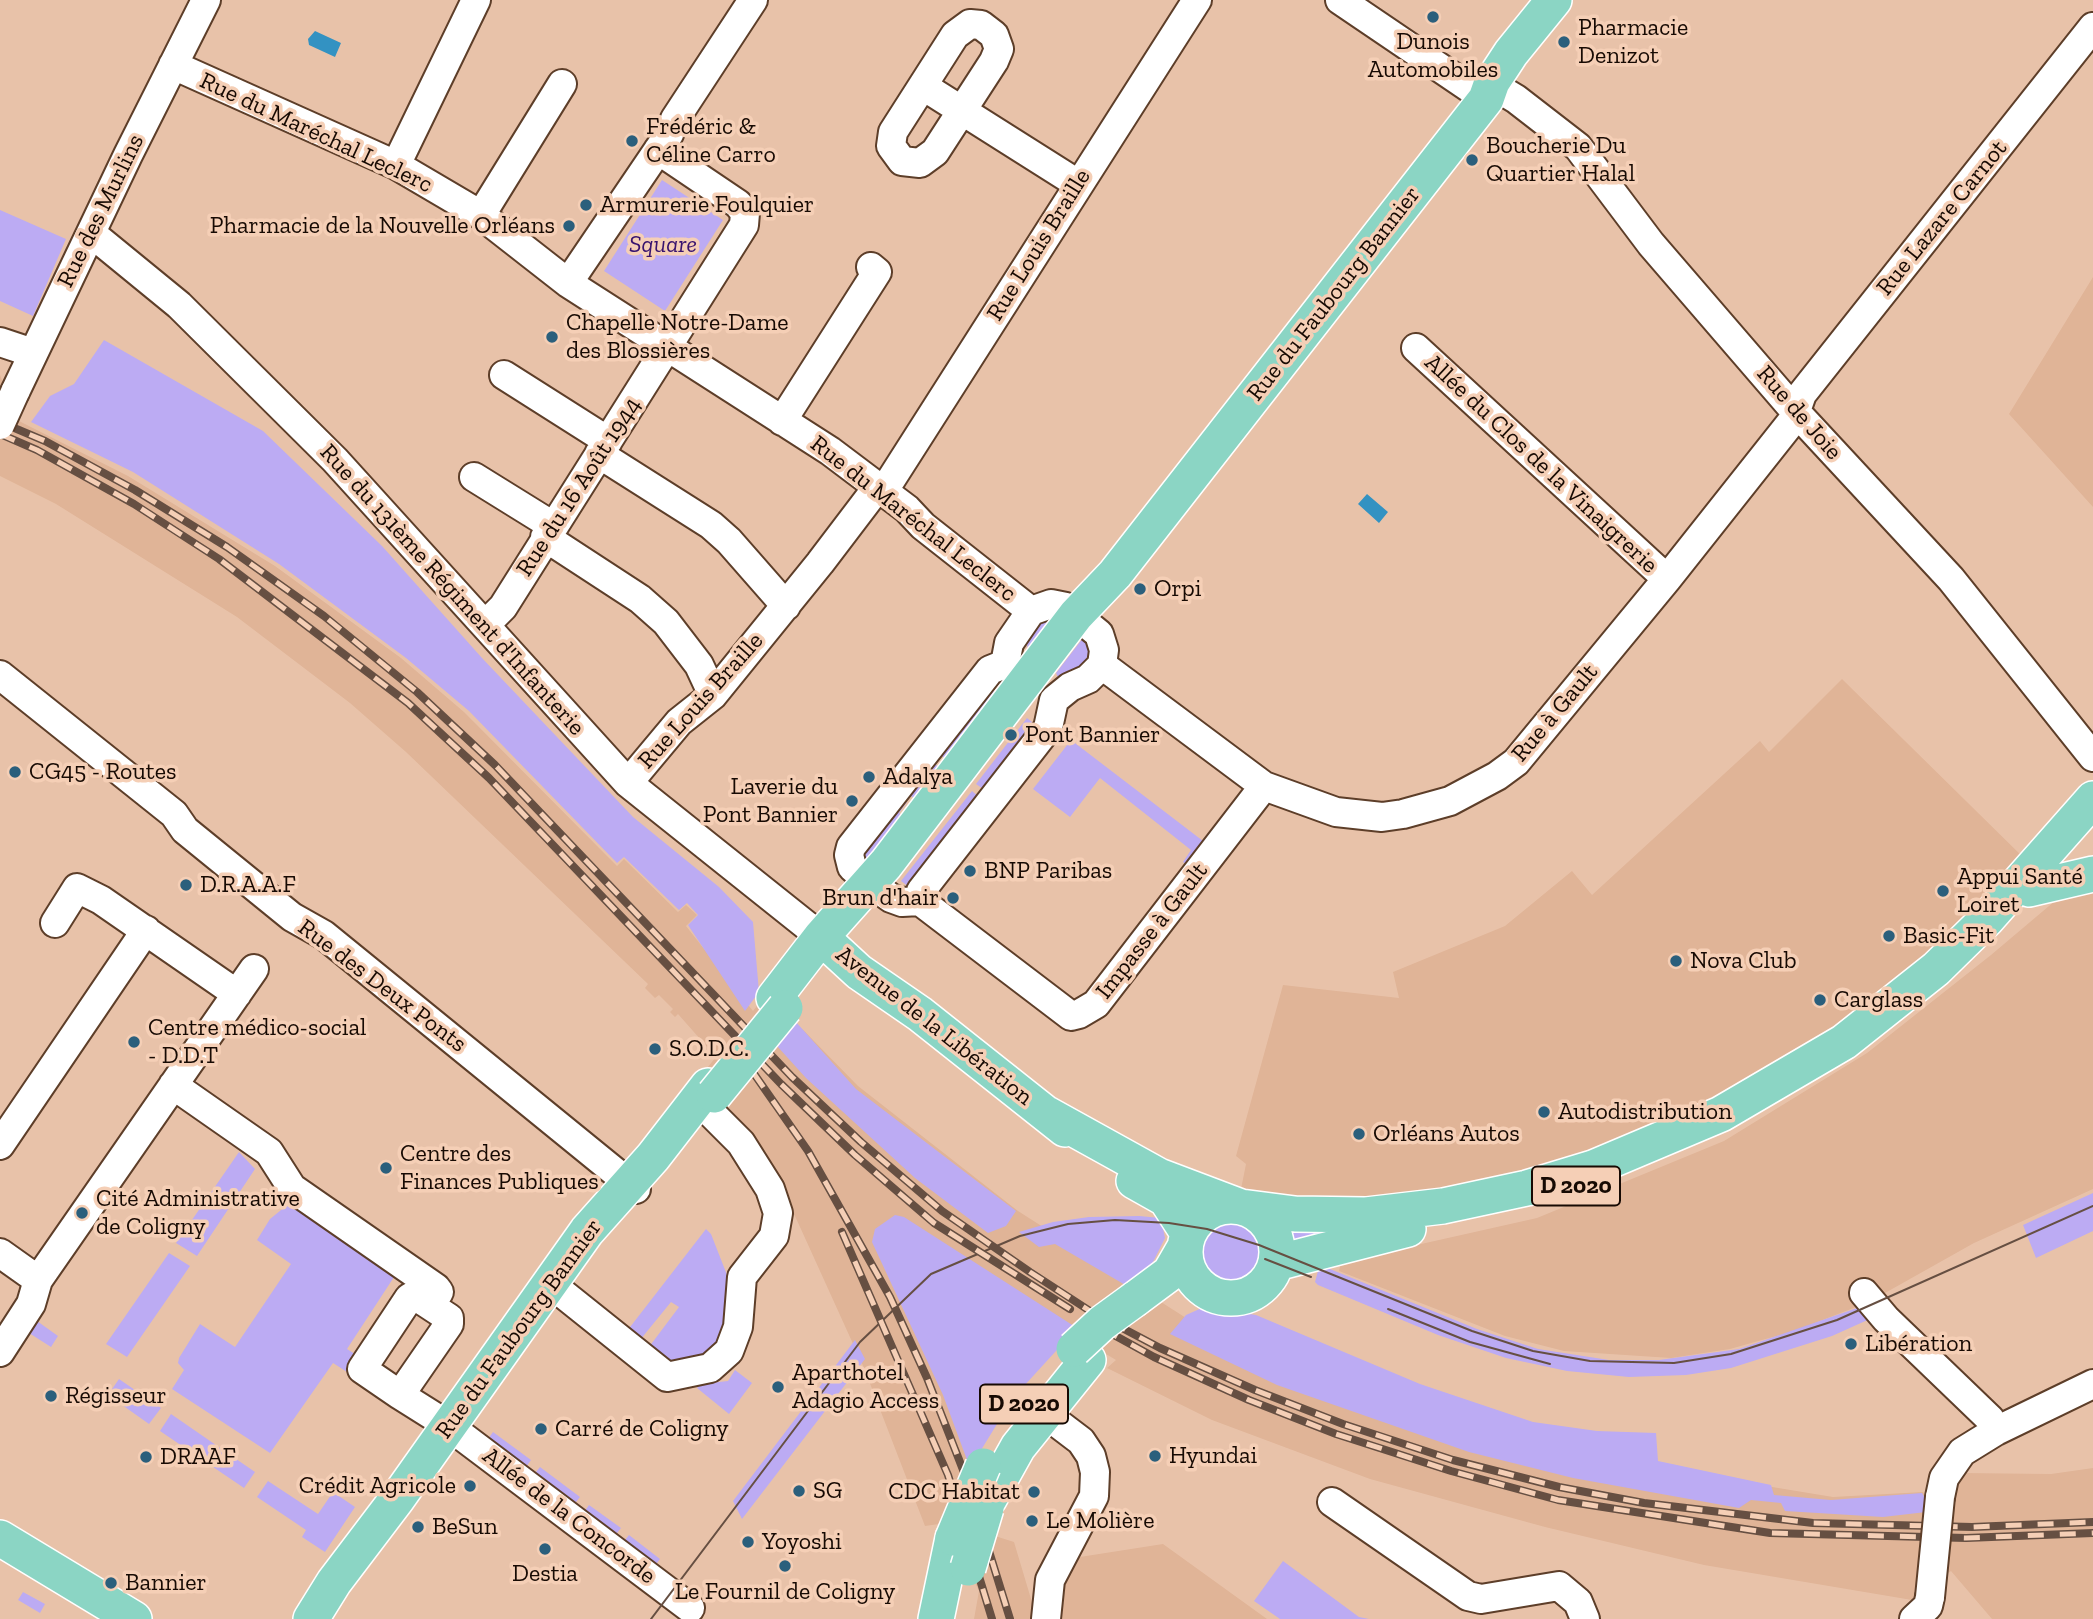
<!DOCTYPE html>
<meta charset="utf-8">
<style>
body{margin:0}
canvas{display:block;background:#e8c2a9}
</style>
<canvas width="2093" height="1619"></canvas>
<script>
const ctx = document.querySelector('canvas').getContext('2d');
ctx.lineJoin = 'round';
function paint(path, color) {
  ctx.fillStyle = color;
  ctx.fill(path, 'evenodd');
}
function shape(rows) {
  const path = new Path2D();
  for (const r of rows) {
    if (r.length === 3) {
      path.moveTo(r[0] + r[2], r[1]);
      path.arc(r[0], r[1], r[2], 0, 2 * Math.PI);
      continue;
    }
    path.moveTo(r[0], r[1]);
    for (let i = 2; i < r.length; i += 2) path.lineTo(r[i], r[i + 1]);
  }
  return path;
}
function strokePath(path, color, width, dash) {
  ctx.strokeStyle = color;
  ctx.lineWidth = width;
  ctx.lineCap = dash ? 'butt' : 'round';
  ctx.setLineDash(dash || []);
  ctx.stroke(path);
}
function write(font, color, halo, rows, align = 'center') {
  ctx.font = font + ' "Zilla Slab",serif';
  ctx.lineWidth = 7;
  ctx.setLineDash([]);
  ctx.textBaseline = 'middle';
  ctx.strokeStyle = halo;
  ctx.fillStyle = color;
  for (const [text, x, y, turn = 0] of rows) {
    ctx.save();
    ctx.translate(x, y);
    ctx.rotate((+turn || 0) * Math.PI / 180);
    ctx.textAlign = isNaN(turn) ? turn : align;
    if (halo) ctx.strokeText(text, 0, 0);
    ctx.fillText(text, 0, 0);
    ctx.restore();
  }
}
const built = shape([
 [2093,277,2093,507,2009,414],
 [0,375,17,420,128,476,275,566,401,658,464,712,617,866,624,859,678,912,686,905,697,915,686,926,753,1011,767,993,858,1086,1018,1211,1205,1330,1310,1354,1675,1471,1833,1497,1923,1492,1927,1499,1961,1473,2051,1474,2093,1468,2093,1619,1992,1619,1951,1571,1912,1600,1704,1565,1545,1527,1370,1479,1212,1420,1107,1368,1116,1360,900,1231,977,1436,995,1536,1014,1542,1037,1619,974,1619,979,1591,946,1523,925,1526,864,1368,795,1216,752,1145,698,1079,716,1057,678,1014,675,1017,670,1012,673,1009,659,995,655,998,645,988,648,984,406,752,350,703,237,617,56,504,0,476],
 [1842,679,2029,863,1919,973,1707,1113,1445,1197,1288,1198,1241,1189,1246,1164,1236,1156,1283,985,1399,998,1393,972,1505,926,1572,871,1592,895,1760,741,1769,752],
 [2093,891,2093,1189,1974,1243,1869,1302,1794,1331,1730,1349,1671,1358,1564,1351,1505,1336,1339,1271,1341,1262,1537,1218,1724,1141,1867,1053,1991,955,2062,895],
 [1163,1544,1267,1619,1062,1619,1067,1559]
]);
const green = shape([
 [662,180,723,220,665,311,604,271],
 [0,210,66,239,33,316,0,301],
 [104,340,263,431,382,546,482,658,633,817,719,887,753,922,759,992,745,1011,688,925,698,915,687,903,679,910,624,857,617,863,469,711,406,658,279,564,133,472,31,422,50,396,74,384],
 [1054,614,1028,654,1027,642,1035,625],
 [1087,637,1091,648,1082,668,1059,679,1056,673,1083,638],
 [987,686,998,694,947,760,937,752],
 [1027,718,1037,726,986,791,976,784],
 [1071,740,1203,841,1186,864,1183,862,1191,850,1100,778,1070,817,1033,789],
 [930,760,940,768,916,800,906,792],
 [972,791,980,798,909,887,901,881],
 [901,798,907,802,899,813,903,816,869,860,859,853],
 [796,1022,856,1089,1016,1211,1006,1226,988,1233,915,1178,806,1078,777,1046],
 [239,1152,255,1169,197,1256,176,1243],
 [2093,1193,2093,1231,2036,1258,2023,1225],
 [286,1206,295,1208,394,1277,347,1349,358,1356,347,1372,333,1363,270,1453,172,1389,184,1370,178,1363,179,1358,200,1324,235,1347,291,1264,257,1240,270,1219],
 [895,1215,904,1217,1077,1328,1013,1398,970,1468,943,1395,872,1242,875,1229],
 [1139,1216,1161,1218,1165,1238,1152,1264,1127,1286,1055,1244,1039,1247,1019,1232,1053,1222,1089,1217],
 [1230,1252,34],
 [1282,1223,1351,1225,1286,1250],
 [706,1229,711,1234,729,1280,725,1291,728,1322,722,1336,705,1353,687,1360,667,1361,649,1347,679,1307,671,1302,640,1340,627,1331],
 [169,1253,190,1266,127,1357,106,1344],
 [1325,1267,1477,1329,1538,1349,1609,1360,1659,1360,1739,1349,1860,1307,1872,1318,1832,1336,1731,1368,1686,1375,1629,1377,1567,1371,1506,1358,1438,1335,1318,1285,1315,1282,1318,1271],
 [1204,1307,1256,1315,1420,1384,1533,1422,1597,1431,1656,1433,1658,1461,1771,1485,1774,1495,1831,1500,1922,1493,1926,1500,1926,1512,1883,1517,1785,1511,1781,1503,1751,1500,1739,1508,1573,1478,1469,1452,1277,1385,1170,1334,1186,1315],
 [37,1321,58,1336,51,1347,29,1333],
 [855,1340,865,1359,742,1519,733,1501],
 [735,1370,752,1383,729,1414,697,1388,701,1384,728,1381],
 [119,1379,161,1408,149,1424,108,1395],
 [171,1414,255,1472,244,1488,160,1431],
 [493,1432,531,1460,524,1470,486,1442],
 [540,1467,580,1497,572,1507,532,1477],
 [268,1481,318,1514,333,1492,355,1507,325,1552,302,1537,306,1530,257,1497],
 [589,1505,621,1528,613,1538,582,1515],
 [629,1535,660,1559,653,1568,621,1545],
 [1283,1561,1359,1617,1369,1619,1280,1619,1254,1601],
 [23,1592,45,1604,40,1613,18,1600]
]);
const water = shape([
 [315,31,341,43,335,57,309,45,308,39],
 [1367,494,1388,512,1379,523,1358,504]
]);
const minor = shape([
 [1340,0,1486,99],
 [970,24,981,25,994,35,999,49,994,61,935,152,920,163,902,161,891,146,893,132,955,35,970,24],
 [173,65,396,165,481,215,568,283,830,451,907,509,923,526,1031,611],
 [1491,84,1516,99,1578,147,1651,244,1795,411,1951,579,2093,757],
 [923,86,1078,184],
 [396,165,476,0],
 [481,215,562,84],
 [91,233,179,305,335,460,628,783,821,937],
 [568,283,669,134,675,119,753,0],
 [0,342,33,353],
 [1416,348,1667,579],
 [504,375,608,441],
 [15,392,128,155,206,0],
 [782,421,877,272,871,267],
 [599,454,711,525,729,541,786,606],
 [474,477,553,526],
 [883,492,1197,0],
 [545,537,640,599,666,622,699,665,713,695],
 [1031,611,1051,604,1066,607,1099,634,1104,650,1102,665],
 [485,625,503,607,744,225,745,213,738,204,658,150],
 [1102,665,1264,786,1336,812,1382,817,1403,814,1450,801,1497,776,1516,762,1667,579,1793,420,1802,394,2093,27],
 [0,675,174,814,185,830,292,917,324,935,636,1189],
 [628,783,679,722,713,695,820,563,877,488],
 [920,901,1071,1016,1079,1014,1096,1004,1264,786],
 [920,901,902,902,891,898,870,883,852,867,849,855,851,847,990,670,1005,664,1009,643,1031,611],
 [920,901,921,891,1048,728,1054,700,1070,687,1088,679,1102,665],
 [55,923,77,888,101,900,237,994],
 [173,1085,269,1152,292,1188,436,1288,439,1292,432,1303],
 [0,1145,146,930],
 [0,1253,38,1280],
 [557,1289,667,1377,710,1368,729,1351,738,1327,742,1277,774,1236,778,1213,770,1189,741,1143,705,1107],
 [1864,1293,1886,1319,1990,1419,1996,1431],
 [0,1352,31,1304,38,1280,254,969],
 [400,1395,449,1324,449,1318,414,1295,409,1298,362,1369,400,1395,435,1417,454,1430,690,1608],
 [1027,1400,1081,1441,1091,1456,1095,1472,1094,1496,1050,1580,1046,1619],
 [1940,1497,1944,1478,1962,1452,1996,1431,2093,1384],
 [1332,1502,1468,1596,1481,1599,1559,1586,1578,1602,1585,1619],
 [1914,1619,1928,1606,1930,1597]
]);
const major = shape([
 [2029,889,2093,874],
 [821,937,859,972,920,1014,1065,1129],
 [774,998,821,937,886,864,1076,615,1115,574,1486,99,1492,82,1511,53,1554,0],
 [1047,1114,1159,1176,1241,1207,1295,1214,1366,1215,1443,1206,1527,1188,1593,1168,1721,1114,1844,1042,1936,969,1987,919,2093,799],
 [1134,1181,1166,1199,1188,1233],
 [1231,1252,46],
 [1276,1263,1408,1229],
 [1135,1299,1170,1273,1185,1247],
 [989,1499,1018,1447,1088,1360],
 [0,1538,134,1619],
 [311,1619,334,1582,397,1499,587,1231,653,1157,708,1086],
 [936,1619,953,1538]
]);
const tram = shape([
 [1265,1259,1311,1277],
 [1388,1309,1470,1342,1550,1364],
 [651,1619,860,1342,931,1274,1020,1236,1068,1224,1115,1220,1169,1223,1207,1229,1259,1245,1472,1331,1533,1351,1590,1361,1674,1363,1731,1354,1837,1320,2093,1206]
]);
const rail = shape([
 [0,422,45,441,135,490,227,547,324,616,417,692,495,765,792,1077,861,1142,942,1211,1030,1272,1090,1311,1160,1348,1255,1390,1343,1424,1453,1460,1559,1487,1644,1503,1813,1523,1972,1527,2093,1522],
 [0,434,37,450,134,504,219,559,408,703,489,778,781,1084,855,1155,934,1223,1070,1309],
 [736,1048,808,1151,890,1297,927,1378,967,1480,1010,1619],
 [842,1232,948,1475,992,1619],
 [1103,1329,1154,1357,1249,1400,1336,1434,1451,1471,1558,1500,1770,1533,1966,1538,2093,1533]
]);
const minorBridge = shape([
 [0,425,15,392],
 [1930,1597,1940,1497]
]);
const majorBridge = shape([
 [714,1095,785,1008],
 [1074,1349,1102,1323,1135,1299],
 [953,1538,983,1466],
 [968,1568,986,1508]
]);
const markers = [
 [1433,17,7,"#2b5f7c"],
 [1564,42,7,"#2b5f7c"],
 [632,141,7,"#2b5f7c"],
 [1472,160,7,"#2b5f7c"],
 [586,205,7,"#2b5f7c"],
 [569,226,7,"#2b5f7c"],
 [552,337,7,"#2b5f7c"],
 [1140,589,7,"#2b5f7c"],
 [1011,735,7,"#2b5f7c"],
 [15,772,7,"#2b5f7c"],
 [869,777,7,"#2b5f7c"],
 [852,801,7,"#2b5f7c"],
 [970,871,7,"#2b5f7c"],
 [186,885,7,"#2b5f7c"],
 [1943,891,7,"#2b5f7c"],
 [953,898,7,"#2b5f7c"],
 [1889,936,7,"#2b5f7c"],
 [1676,961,7,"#2b5f7c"],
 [1820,1000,7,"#2b5f7c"],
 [134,1042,7,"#2b5f7c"],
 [655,1049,7,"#2b5f7c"],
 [1544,1112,7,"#2b5f7c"],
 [1359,1134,7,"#2b5f7c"],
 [386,1168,7,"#2b5f7c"],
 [82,1213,7,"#2b5f7c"],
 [1851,1344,7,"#2b5f7c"],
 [778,1387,7,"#2b5f7c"],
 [51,1396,7,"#2b5f7c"],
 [541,1429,7,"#2b5f7c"],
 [1155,1456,7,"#2b5f7c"],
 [146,1457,7,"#2b5f7c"],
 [470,1486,7,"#2b5f7c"],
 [799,1491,7,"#2b5f7c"],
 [1034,1492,7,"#2b5f7c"],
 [1032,1521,7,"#2b5f7c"],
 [418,1527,7,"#2b5f7c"],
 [748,1542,7,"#2b5f7c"],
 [545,1549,7,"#2b5f7c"],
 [785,1566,7,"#2b5f7c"],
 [111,1583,7,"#2b5f7c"]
];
const shields = [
 [1576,1186,88],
 [1024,1404,88]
];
const shieldNames = [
 ["D 2020",1576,1186],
 ["D 2020",1024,1404]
];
const poiNames = [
 ["Pharmacie",1578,28],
 ["Denizot",1578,56],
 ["Dunois",1433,42,"center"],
 ["Automobiles",1433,70,"center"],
 ["Frédéric &",646,127],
 ["Céline Carro",646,155],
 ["Boucherie Du",1486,146],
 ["Quartier Halal",1486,174],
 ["Armurerie Foulquier",600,205],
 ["Pharmacie de la Nouvelle Orléans",555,226,"right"],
 ["Chapelle Notre-Dame",566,323],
 ["des Blossières",566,351],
 ["Orpi",1154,589],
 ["Pont Bannier",1025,735],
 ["CG45 - Routes",29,772],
 ["Adalya",883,777],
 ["Laverie du",838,787,"right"],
 ["Pont Bannier",838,815,"right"],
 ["BNP Paribas",984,871],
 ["Appui Santé",1957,877],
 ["Loiret",1957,905],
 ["D.R.A.A.F",200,885],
 ["Brun d'hair",939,898,"right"],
 ["Basic-Fit",1903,936],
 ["Nova Club",1690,961],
 ["Carglass",1834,1000],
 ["Centre médico-social",148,1028],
 ["- D.D.T",148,1056],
 ["S.O.D.C.",669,1049],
 ["Autodistribution",1558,1112],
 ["Orléans Autos",1373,1134],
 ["Centre des",400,1154],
 ["Finances Publiques",400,1182],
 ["Cité Administrative",96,1199],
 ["de Coligny",96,1227],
 ["Libération",1865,1344],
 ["Aparthotel",792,1373],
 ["Adagio Access",792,1401],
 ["Régisseur",65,1396],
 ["Carré de Coligny",555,1429],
 ["Hyundai",1169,1456],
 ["DRAAF",160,1457],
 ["Crédit Agricole",456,1486,"right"],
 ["SG",813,1491],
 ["CDC Habitat",1020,1492,"right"],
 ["Le Molière",1046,1521],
 ["BeSun",432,1527],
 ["Yoyoshi",762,1542],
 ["Destia",545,1574,"center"],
 ["Bannier",125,1583],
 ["Le Fournil de Coligny",785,1592,"center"]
];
const streetNames = [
 ["Rue du Maréchal Leclerc",316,133,25],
 ["Rue des Murlins",101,211,-64],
 ["Rue Lazare Carnot",1942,218,-51],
 ["Rue Louis Braille",1039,245,-58],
 ["Rue du Faubourg Bannier",1334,294,-52],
 ["Rue de Joie",1799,413,49],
 ["Allée du Clos de la Vinaigrerie",1541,464,43],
 ["Rue du 16 Août 1944",579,487,-57],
 ["Rue du Maréchal Leclerc",913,519,38],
 ["Rue du 131ème Régiment d'Infanterie",452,590,48],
 ["Rue Louis Braille",701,701,-48],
 ["Rue à Gault",1555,713,-50],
 ["Impasse à Gault",1152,931,-52],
 ["Rue des Deux Ponts",382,986,37],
 ["Avenue de la Libération",934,1026,38],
 ["Rue du Faubourg Bannier",519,1329,-54],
 ["Allée de la Concorde",569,1516,37]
];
const parkNames = [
 ["Square",663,245]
];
paint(built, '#e0b497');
paint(green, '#bcabf3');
paint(water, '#3392c2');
strokePath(minor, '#5d3e29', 32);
strokePath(major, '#fff', 38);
strokePath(minor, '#fff', 28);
strokePath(major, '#8bd5c4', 35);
strokePath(tram, '#664f42', 2);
strokePath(rail, '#664f42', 8);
strokePath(rail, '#f5cfb6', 5, [16]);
strokePath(minorBridge, '#5d3e29', 32, []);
strokePath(majorBridge, '#fff', 38, []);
strokePath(minorBridge, '#fff', 28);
strokePath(majorBridge, '#8bd5c4', 35);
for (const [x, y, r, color] of markers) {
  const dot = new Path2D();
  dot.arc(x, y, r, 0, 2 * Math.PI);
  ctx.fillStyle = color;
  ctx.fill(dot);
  strokePath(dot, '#f5cfb6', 2.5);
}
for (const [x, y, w] of shields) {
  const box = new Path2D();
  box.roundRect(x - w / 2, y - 19.5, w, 39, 5);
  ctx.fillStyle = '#f5cfb6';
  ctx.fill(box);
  strokePath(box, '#170a03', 2);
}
write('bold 23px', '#170a03', null, shieldNames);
write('24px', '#170a03', '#f5cfb6', poiNames, 'left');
write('24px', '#170a03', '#f5cfb6', streetNames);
write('italic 24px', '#38136e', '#f5cfb6', parkNames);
</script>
